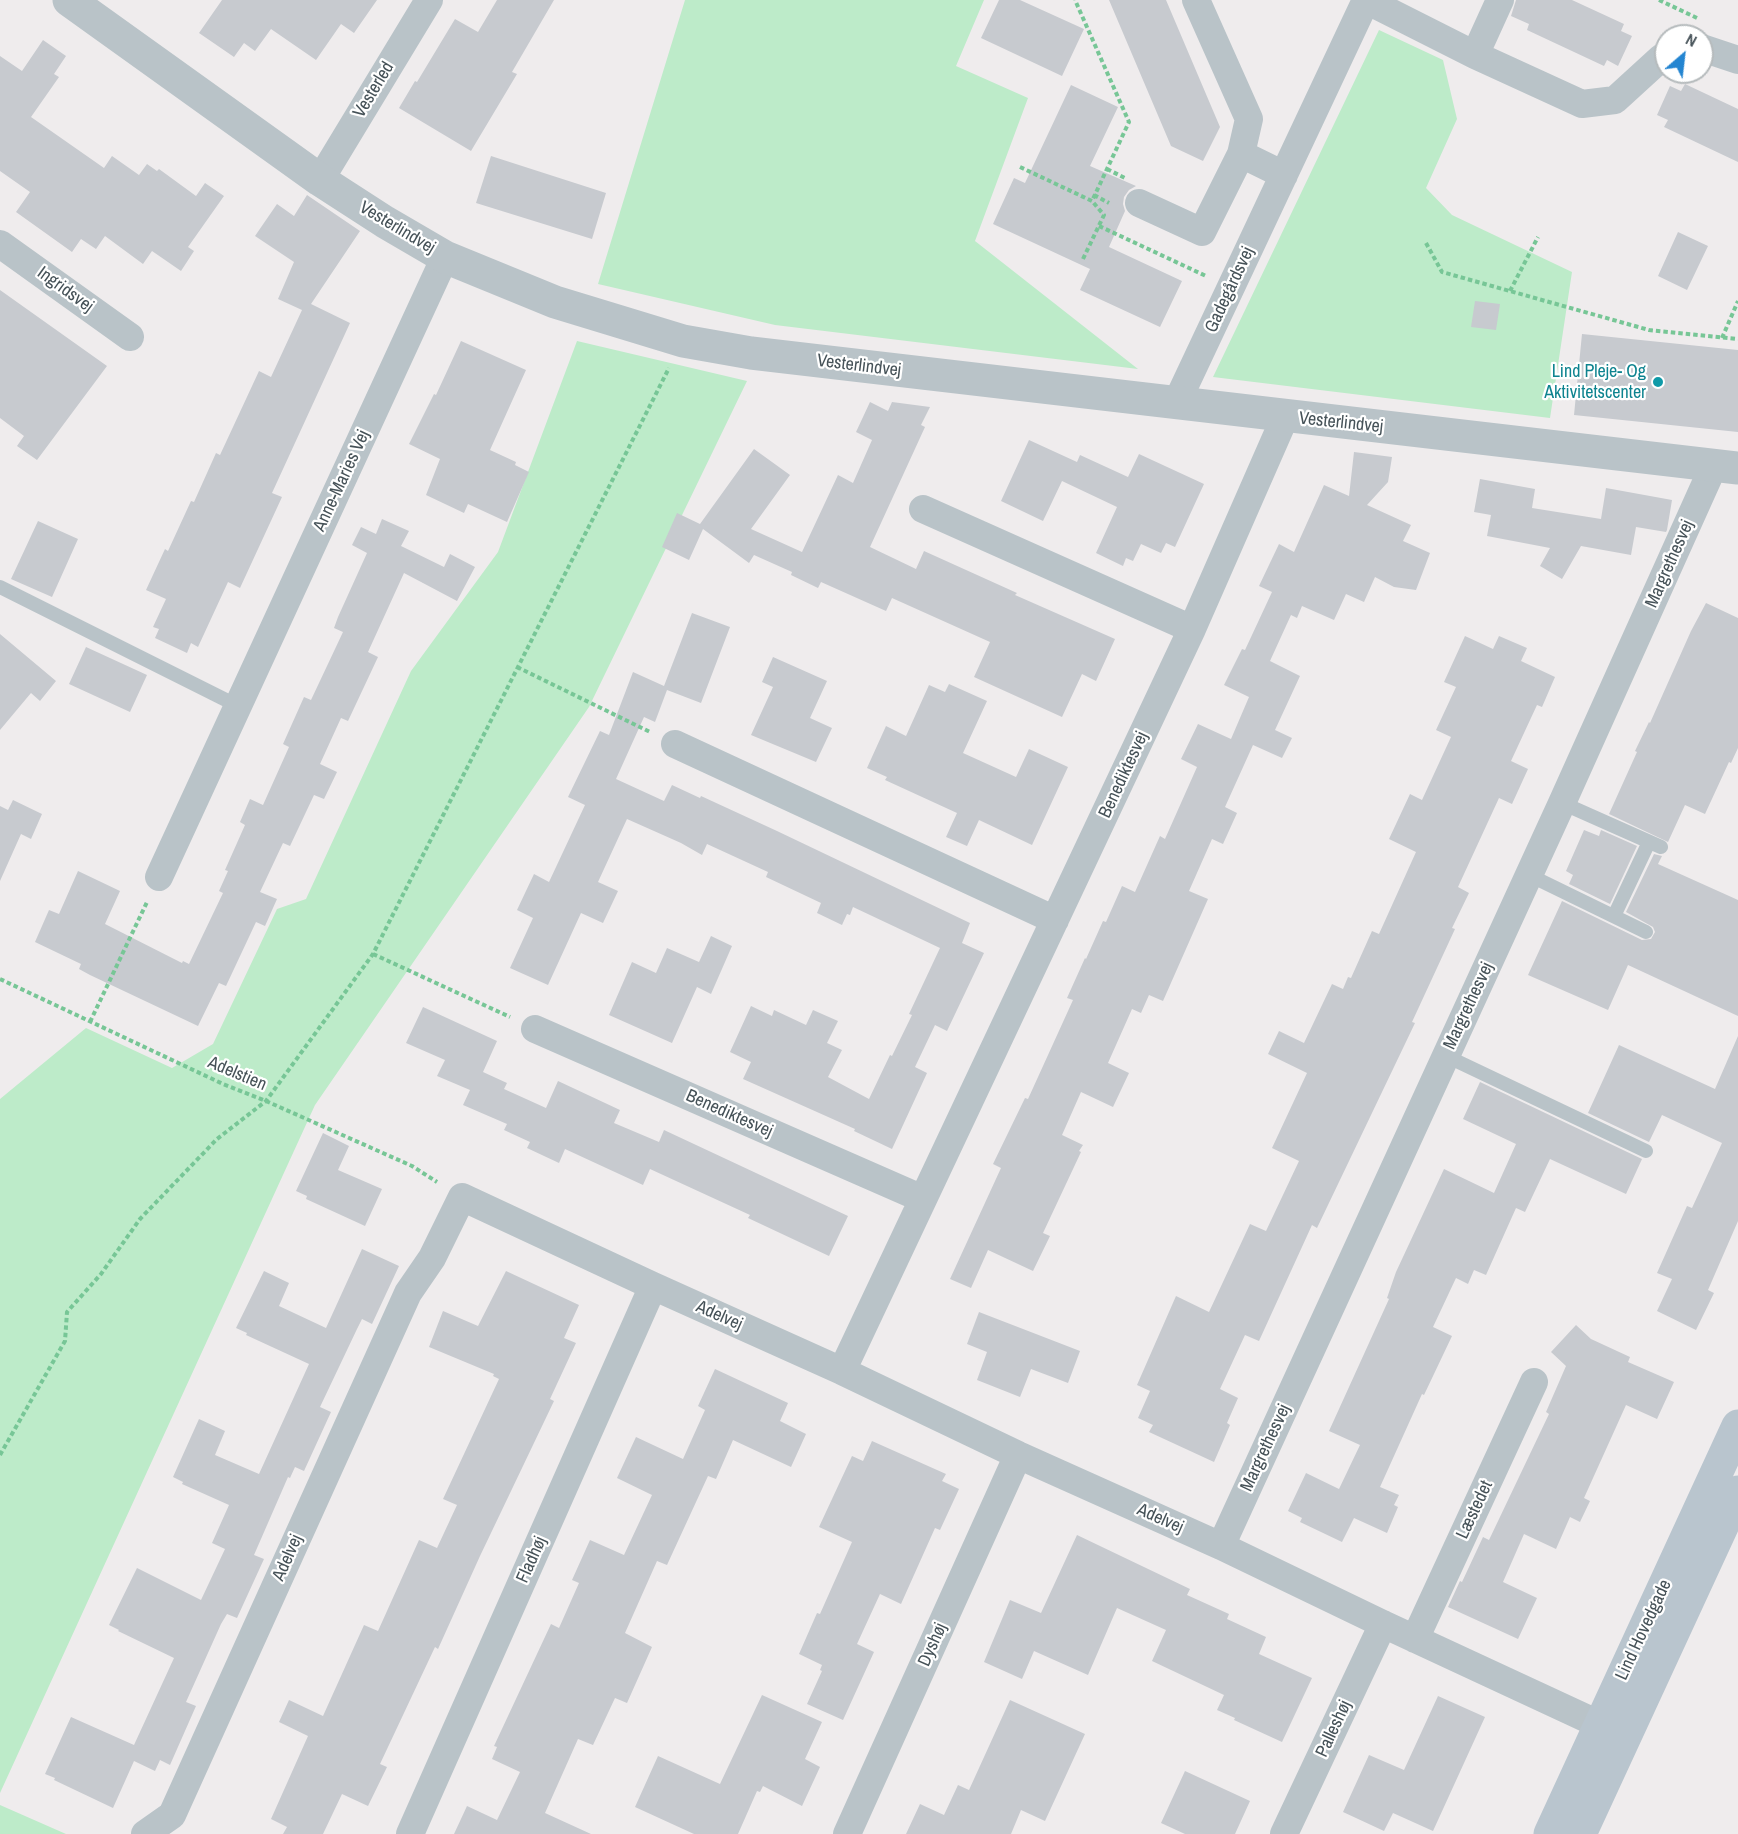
<!DOCTYPE html>
<meta charset="utf-8">
<style>
body{margin:0}
#map{position:relative;width:1738px;height:1834px;overflow:hidden;background:#efeced;font-family:"Archivo Narrow",sans-serif}
canvas{display:block}
.north{position:absolute;left:1654px;top:24px;width:60px;height:60px;box-sizing:border-box;background:#fff;border:2px solid #b5babc;border-radius:50%;rotate:28deg;font-size:16px;font-weight:700;line-height:24px;text-align:center;color:#465258}
.north::after{content:'';display:block;margin:auto;width:21px;height:27px;background:#2485d1;clip-path:polygon(50% 0,100% 100%,50% 72%,0 100%)}
</style>
<div id="map">
<canvas width="1738" height="1834"></canvas>
<div class="north">N</div>
</div>
<script>
const ctx = document.querySelector('canvas').getContext('2d');
ctx.lineJoin = 'round';
function paint(path, color) {
  ctx.fillStyle = color;
  ctx.fill(path, 'evenodd');
}
function shape(rows) {
  const path = new Path2D();
  for (const r of rows) {
    path.moveTo(r[0], r[1]);
    for (let i = 2; i < r.length; i += 2) path.lineTo(r[i], r[i + 1]);
  }
  return path;
}
function strokePath(path, color, width, dash) {
  ctx.strokeStyle = color;
  ctx.lineWidth = width;
  ctx.lineCap = dash ? 'butt' : 'round';
  ctx.setLineDash(dash || []);
  ctx.stroke(path);
}
function write(font, color, halo, rows, align = 'center') {
  ctx.font = font + ' "Archivo Narrow",sans-serif';
  ctx.lineWidth = 4.5;
  ctx.setLineDash([]);
  ctx.textBaseline = 'middle';
  ctx.strokeStyle = halo;
  ctx.fillStyle = color;
  for (const [text, x, y, turn = 0] of rows) {
    ctx.save();
    ctx.translate(x, y);
    ctx.rotate((+turn || 0) * Math.PI / 180);
    ctx.textAlign = isNaN(turn) ? turn : align;
    if (halo) ctx.strokeText(text, 0, 0);
    ctx.fillText(text, 0, 0);
    ctx.restore();
  }
}
const green = shape([
 [685,0,984,0,956,66,1028,98,975,241,1138,369,775,325,598,284],
 [1379,30,1443,60,1457,119,1426,188,1452,215,1572,272,1550,418,1213,377],
 [577,341,747,381,589,707,315,1105,0,1793,0,1099,86,1028,172,1068,213,1044,277,909,306,899,411,671,498,552],
 [0,1805,66,1834,0,1834]
]);
const building = shape([
 [222,0,377,0,354,33,341,24,316,60,271,29,255,51,244,43,234,57,199,33],
 [497,0,554,0,512,72,517,74,471,151,399,108,415,81,417,82,455,19,478,32],
 [999,0,1020,0,1084,29,1062,76,981,38],
 [1109,0,1166,0,1220,127,1203,161,1171,146],
 [1516,0,1572,0,1624,24,1621,31,1632,36,1618,66,1607,60,1604,66,1527,30,1529,24,1511,16],
 [43,40,66,56,54,74,59,77,31,117,104,168,112,156,139,175,147,164,157,171,159,169,196,196,205,183,224,196,188,247,194,251,181,271,152,251,143,264,105,236,96,249,81,239,72,252,16,212,30,192,0,171,0,56,22,71],
 [1685,84,1738,109,1738,162,1664,127,1668,120,1657,115,1670,86,1681,91],
 [1071,85,1118,107,1090,166,1136,186,1129,190,1124,197,1123,204,1125,211,1109,247,1182,281,1160,327,1080,290,1090,269,993,224,1014,178,1025,183],
 [491,156,606,193,592,239,476,203],
 [307,195,360,231,311,304,350,323,272,493,282,497,240,588,228,582,198,647,191,643,187,653,155,638,159,629,153,627,166,599,146,590,165,549,168,551,191,501,194,502,216,453,220,455,259,371,271,377,302,310,278,299,294,262,255,236,277,204,294,216],
 [1678,232,1708,246,1687,290,1658,276],
 [0,290,107,366,37,460,17,446,24,436,0,418],
 [1475,301,1500,304,1496,330,1471,327],
 [1582,334,1738,350,1738,432,1574,415],
 [461,341,526,370,490,450,516,462,515,465,529,472,507,522,468,504,464,513,426,495,440,459,409,444,434,394,436,395],
 [870,402,888,411,892,402,930,407,921,425,925,427,870,547,916,569,924,551,1017,593,1015,595,1115,639,1096,681,1082,674,1062,717,974,677,990,642,892,598,886,611,821,582,818,588,791,575,792,572,754,555,749,563,703,529,689,560,662,547,677,513,700,524,754,449,790,475,751,529,802,552,838,475,853,483,872,440,856,432],
 [1029,440,1077,462,1080,455,1128,477,1139,454,1204,484,1175,547,1166,543,1161,553,1141,544,1133,561,1126,558,1123,566,1096,553,1117,507,1062,481,1043,521,1001,501],
 [1354,452,1392,457,1388,482,1367,505,1411,525,1403,541,1430,553,1416,590,1394,587,1375,577,1364,602,1346,594,1334,620,1302,606,1297,618,1291,615,1270,661,1300,676,1275,730,1292,738,1282,758,1253,745,1225,807,1237,813,1223,844,1212,839,1189,891,1208,899,1163,1001,1149,995,1141,1013,1132,1009,1108,1063,1129,1073,1113,1107,1081,1092,1062,1135,1083,1145,1079,1151,1081,1152,1043,1233,1050,1236,1033,1271,988,1250,971,1288,950,1279,1001,1168,993,1164,1025,1098,1028,1099,1073,1000,1067,998,1085,958,1086,959,1103,921,1106,922,1122,886,1135,892,1160,836,1165,839,1197,767,1181,759,1198,724,1231,739,1249,697,1224,685,1242,649,1245,650,1272,592,1259,586,1279,544,1294,552,1324,485,1349,496],
 [1480,479,1535,489,1532,508,1601,519,1606,488,1672,500,1667,530,1666,532,1636,527,1631,555,1581,546,1562,579,1540,566,1550,548,1487,536,1491,515,1474,512],
 [382,519,409,531,401,546,444,567,450,554,475,567,457,601,404,573,368,652,378,657,348,721,341,718,320,764,337,772,324,799,314,795,290,846,283,843,260,892,277,899,265,926,256,922,226,986,219,983,198,1026,90,975,79,969,81,964,35,942,49,910,59,914,78,871,120,891,105,924,182,963,183,961,189,964,223,893,219,891,228,871,225,870,245,825,240,822,250,799,263,805,289,747,283,744,304,697,311,700,343,632,334,628,338,617,367,553,352,545,361,527,376,534],
 [38,521,78,539,52,597,11,579],
 [1706,603,1738,618,1738,748,1731,763,1729,762,1705,814,1685,805,1668,842,1609,814,1637,752,1635,751,1649,722,1650,723,1691,631],
 [692,613,730,627,701,703,667,690,655,722,644,717,616,779,664,801,672,785,700,798,701,796,777,831,970,923,962,943,984,953,947,1031,935,1025,915,1067,927,1073,892,1149,854,1131,855,1129,743,1079,751,1062,730,1052,751,1006,772,1016,774,1010,806,1025,813,1010,838,1021,827,1043,842,1050,828,1077,869,1099,890,1055,892,1056,912,1015,909,1014,940,948,853,907,850,915,847,914,842,925,817,913,821,903,766,877,768,872,707,844,702,855,681,843,627,819,598,882,618,891,603,923,581,913,548,985,510,968,533,918,517,910,534,874,549,882,585,805,568,797,600,731,609,735,633,672,664,686],
 [0,634,56,681,40,701,31,693,0,730],
 [1465,636,1493,649,1499,636,1527,648,1521,661,1555,677,1542,707,1537,705,1511,761,1528,769,1512,804,1499,798,1458,887,1469,893,1452,928,1455,929,1412,1022,1415,1023,1317,1228,1312,1225,1259,1341,1245,1335,1220,1389,1238,1398,1227,1423,1230,1425,1214,1462,1149,1432,1153,1425,1138,1418,1150,1391,1137,1385,1176,1296,1209,1312,1250,1224,1266,1231,1299,1161,1272,1148,1307,1073,1268,1054,1279,1031,1304,1043,1332,984,1343,989,1348,977,1351,978,1372,931,1379,934,1416,852,1389,839,1410,794,1422,800,1451,737,1436,730,1456,687,1444,682],
 [86,647,147,675,130,712,69,684],
 [773,657,827,681,810,718,832,728,816,762,751,735,773,687,762,682],
 [949,684,987,701,963,753,1016,777,1029,749,1068,767,1032,845,979,820,967,846,946,837,957,813,885,780,887,777,867,768,886,726,906,736,929,685,945,692],
 [13,800,42,814,31,839,21,834,0,881,0,806,8,810],
 [1584,830,1599,836,1601,830,1637,846,1610,904,1569,884,1573,875,1566,871],
 [1654,854,1662,856,1658,864,1738,900,1738,1016,1628,965,1608,1010,1528,975,1562,901,1642,940,1651,939,1655,932,1653,927,1626,912],
 [711,936,732,946,711,994,697,987,672,1043,609,1015,632,962,656,973,667,948,699,962],
 [423,1007,497,1041,483,1072,507,1083,504,1089,546,1108,558,1081,620,1110,614,1123,659,1142,664,1130,848,1216,829,1256,748,1218,750,1215,650,1169,643,1185,565,1149,559,1163,527,1148,530,1142,504,1130,507,1124,463,1105,470,1090,437,1076,445,1060,406,1043],
 [1738,1036,1738,1221,1708,1290,1714,1293,1696,1330,1657,1311,1672,1279,1657,1273,1687,1206,1692,1208,1722,1143,1662,1115,1649,1142,1588,1113,1619,1045,1715,1089],
 [1480,1082,1642,1159,1626,1194,1550,1159,1525,1212,1516,1208,1486,1275,1474,1270,1468,1284,1456,1278,1433,1327,1452,1336,1424,1395,1422,1394,1380,1487,1399,1495,1394,1505,1398,1507,1387,1533,1354,1518,1342,1542,1300,1522,1302,1518,1288,1511,1306,1473,1339,1489,1360,1445,1329,1431,1389,1299,1387,1298,1396,1272,1444,1169,1494,1193,1516,1144,1463,1119],
 [323,1133,349,1146,338,1170,382,1189,365,1226,306,1199,307,1196,296,1191],
 [362,1249,399,1266,372,1324,362,1319,357,1329,320,1407,331,1412,304,1471,295,1467,290,1478,288,1477,254,1555,264,1559,237,1618,227,1614,221,1624,186,1702,196,1706,170,1765,160,1760,155,1771,134,1761,113,1808,54,1780,55,1778,45,1774,71,1717,134,1745,174,1658,118,1631,119,1630,109,1625,137,1568,201,1600,225,1549,212,1543,229,1505,182,1484,183,1482,173,1477,199,1419,225,1431,215,1455,259,1474,309,1364,246,1335,247,1333,236,1328,264,1271,289,1283,279,1306,326,1328],
 [506,1271,579,1305,564,1338,576,1343,550,1399,554,1401,480,1556,438,1649,435,1647,380,1764,387,1767,368,1806,342,1794,323,1834,283,1834,287,1827,271,1819,308,1736,279,1722,289,1700,323,1716,364,1625,378,1631,419,1540,437,1548,457,1505,443,1499,499,1379,493,1376,494,1374,429,1347,443,1311,478,1326],
 [979,1312,1080,1351,1068,1383,1031,1369,1020,1397,977,1380,987,1352,967,1344],
 [1576,1325,1591,1339,1630,1357,1628,1362,1674,1382,1657,1419,1626,1405,1584,1498,1590,1501,1580,1522,1570,1517,1556,1549,1524,1534,1503,1582,1537,1598,1518,1639,1448,1607,1460,1581,1462,1582,1483,1537,1489,1540,1549,1414,1546,1412,1566,1366,1551,1352],
 [715,1369,788,1403,780,1421,806,1434,791,1467,733,1440,716,1479,708,1476,667,1565,657,1561,625,1633,652,1647,627,1703,615,1698,593,1745,578,1739,545,1813,591,1834,454,1834,467,1806,497,1820,520,1772,492,1759,497,1747,494,1746,551,1624,559,1628,579,1583,572,1580,590,1540,624,1555,652,1495,617,1478,636,1437,683,1459,705,1410,698,1406],
 [872,1441,946,1474,942,1481,959,1489,940,1530,935,1528,901,1604,880,1594,857,1644,874,1652,843,1720,807,1704,822,1671,820,1670,822,1665,799,1654,817,1613,820,1614,852,1542,819,1527,852,1456,863,1461],
 [1077,1535,1190,1589,1187,1595,1229,1614,1227,1619,1266,1637,1259,1654,1312,1678,1282,1742,1234,1720,1235,1718,1217,1710,1224,1695,1152,1661,1166,1630,1117,1608,1088,1675,1034,1651,1022,1679,984,1662,1010,1600,1041,1613],
 [762,1695,822,1722,805,1759,820,1767,802,1806,763,1786,760,1792,757,1791,738,1834,694,1834,635,1807,658,1756,720,1784],
 [1438,1696,1485,1717,1433,1831,1393,1813,1384,1831,1343,1812,1369,1755,1404,1770],
 [1010,1700,1085,1734,1045,1821,1021,1810,1011,1834,906,1834,920,1804,944,1815,958,1785,969,1790],
 [1185,1771,1250,1801,1235,1834,1185,1834,1161,1823]
]);
const path = shape([
 [1659,0,1697,18],
 [1020,167,1092,201,1129,122,1075,0],
 [1107,169,1125,178],
 [1094,195,1109,203],
 [1099,226,1206,276],
 [1426,243,1442,272,1649,330,1738,339],
 [1083,259,1104,215,1092,201],
 [1510,291,1538,237],
 [1722,338,1738,301],
 [517,667,650,732],
 [373,954,510,1017],
 [0,979,223,1084,266,1101,412,1166,437,1182],
 [90,1022,147,902],
 [0,1455,65,1341,67,1312,101,1274,140,1219,217,1139,266,1101,373,954,669,368]
]);
const service = shape([
 [0,587,238,706],
 [1562,803,1661,847],
 [1529,875,1646,932],
 [1614,916,1649,842],
 [1446,1056,1646,1151]
]);
const minor = shape([
 [1366,0,1475,55,1582,104,1615,100,1661,58,1666,57],
 [1702,48,1738,60],
 [1475,55,1500,0],
 [1241,154,1284,175],
 [320,180,429,0],
 [1139,203,1202,232,1241,154,1249,119,1196,0],
 [0,244,130,337],
 [1176,404,1366,0],
 [923,509,1192,629],
 [675,744,1055,920],
 [159,877,445,257],
 [535,1029,923,1199],
 [842,1371,1192,629,1285,417],
 [1221,1546,1562,803,1714,465],
 [1415,1639,1534,1382],
 [145,1834,172,1815,408,1293,432,1258,462,1197,653,1286,842,1371,1018,1455,1221,1546,1383,1624,1620,1734],
 [410,1834,653,1286],
 [847,1834,1018,1455],
 [1284,1834,1383,1624]
]);
const tertiary = shape([
 [69,0,320,180,385,222,445,257,555,302,683,341,751,353,1738,468]
]);
const secondary = shape([
 [1550,1834,1738,1426],
 [1580,1834,1738,1492]
]);
const markers = [
 [1658,382,6,"#0f9aa8"]
];
const streetNames = [
 ["Vesterled",374,90,-59],
 ["Vesterlindvej",397,228,31],
 ["Ingridsvej",65,290,36],
 ["Gadegårdsvej",1230,290,-65],
 ["Vesterlindvej",859,366,7],
 ["Vesterlindvej",1341,423,6],
 ["Anne-Maries Vej",342,481,-65],
 ["Margrethesvej",1670,564,-66],
 ["Benediktesvej",1124,775,-65],
 ["Margrethesvej",1469,1006,-65],
 ["Adelstien",237,1074,23],
 ["Benediktesvej",729,1114,24],
 ["Adelvej",719,1316,24],
 ["Margrethesvej",1266,1448,-65],
 ["Læstedet",1475,1510,-65],
 ["Adelvej",1160,1519,24],
 ["Adelvej",288,1558,-66],
 ["Fladhøj",532,1560,-66],
 ["Lind Hovedgade",1644,1630,-65],
 ["Dyshøj",933,1645,-66],
 ["Palleshøj",1334,1729,-65]
];
const cultureNames = [
 ["Lind Pleje- Og",1646,372],
 ["Aktivitetscenter",1646,393]
];
paint(green, '#bdebc9');
paint(building, '#c7cacf');
strokePath(path, '#77c696', 4, [4.5, 3]);
strokePath(service, '#b9c3c8', 14);
strokePath(minor, '#b9c3c8', 28);
strokePath(tertiary, '#b9c3c8', 33);
strokePath(secondary, '#b9c5ce', 33);
for (const [x, y, r, color] of markers) {
  const dot = new Path2D();
  dot.arc(x, y, r, 0, 2 * Math.PI);
  ctx.fillStyle = color;
  ctx.fill(dot);
  strokePath(dot, '#fff', 2);
}
write('18px', '#465258', '#fff', streetNames);
write('18px', '#0d838f', '#fff', cultureNames, 'right');
</script>
